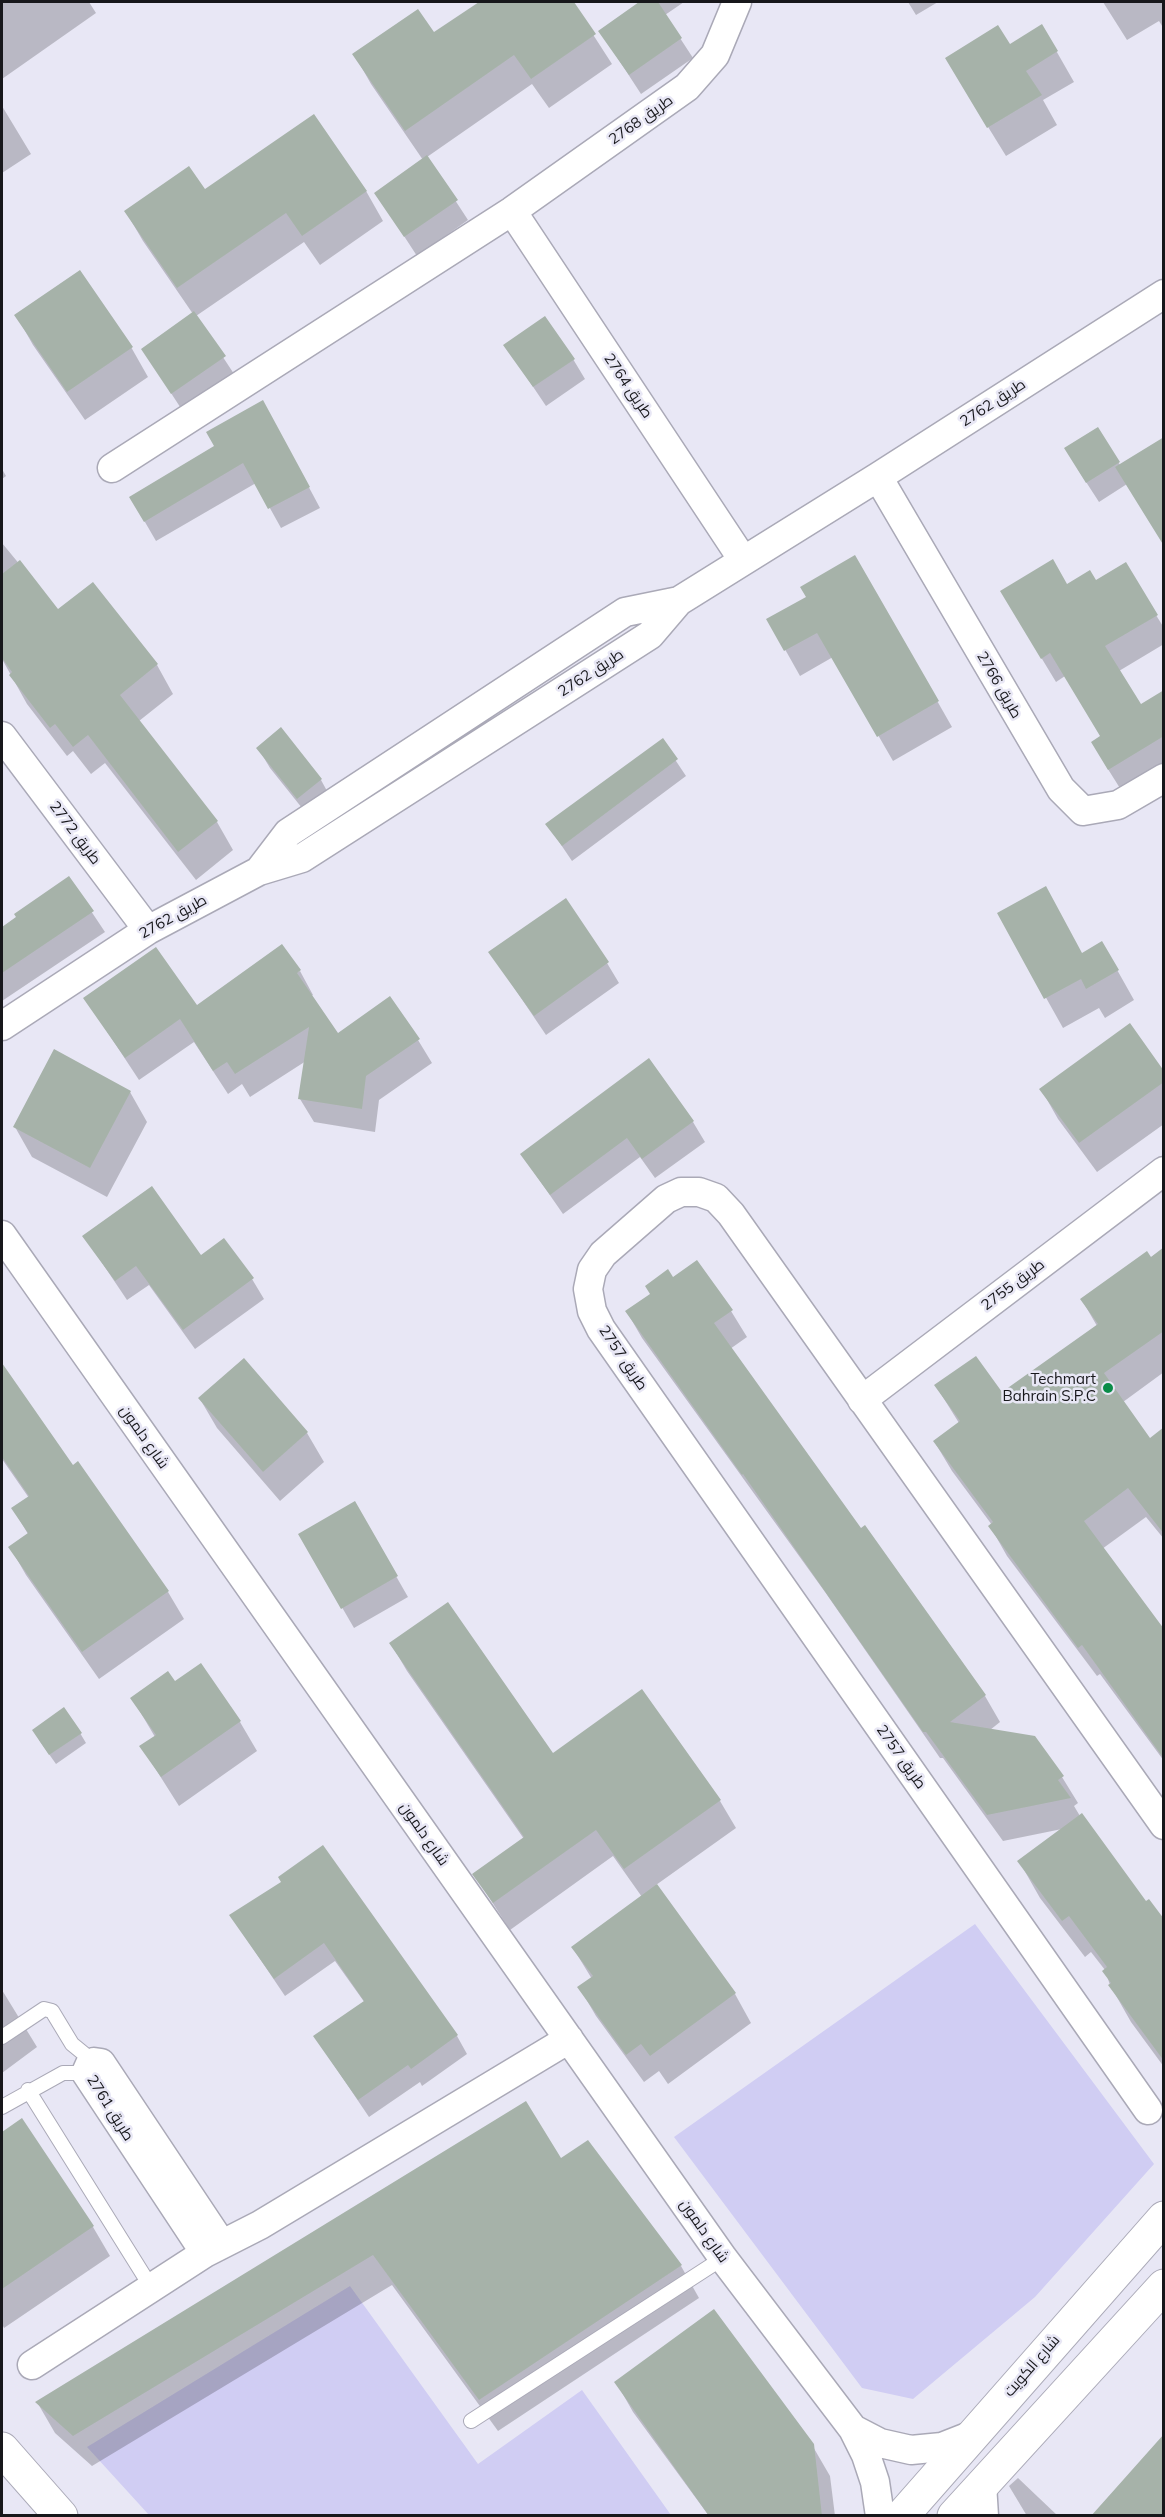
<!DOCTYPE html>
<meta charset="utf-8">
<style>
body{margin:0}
#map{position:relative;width:1165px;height:2517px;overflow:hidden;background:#e8e7f5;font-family:Mulish,sans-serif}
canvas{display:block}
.frame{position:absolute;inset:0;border:3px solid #17171b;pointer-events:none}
</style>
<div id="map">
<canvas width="1165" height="2517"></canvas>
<div class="frame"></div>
</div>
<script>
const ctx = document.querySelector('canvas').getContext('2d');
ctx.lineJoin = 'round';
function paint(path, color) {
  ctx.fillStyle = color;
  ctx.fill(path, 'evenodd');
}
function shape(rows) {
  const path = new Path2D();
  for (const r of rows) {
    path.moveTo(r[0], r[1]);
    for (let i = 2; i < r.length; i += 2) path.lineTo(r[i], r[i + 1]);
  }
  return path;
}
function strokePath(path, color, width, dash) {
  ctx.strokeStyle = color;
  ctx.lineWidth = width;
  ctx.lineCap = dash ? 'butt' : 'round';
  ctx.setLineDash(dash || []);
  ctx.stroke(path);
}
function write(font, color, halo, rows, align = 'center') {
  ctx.font = font + ' Mulish,Cairo,sans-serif';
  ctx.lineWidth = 5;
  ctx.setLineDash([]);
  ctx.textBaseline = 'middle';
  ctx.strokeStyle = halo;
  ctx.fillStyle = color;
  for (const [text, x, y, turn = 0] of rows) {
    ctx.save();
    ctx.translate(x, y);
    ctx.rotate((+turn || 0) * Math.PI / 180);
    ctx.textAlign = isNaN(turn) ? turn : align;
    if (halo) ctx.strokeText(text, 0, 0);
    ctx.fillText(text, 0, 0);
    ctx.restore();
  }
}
const green = shape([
 [975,1924,1154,2164,1035,2297,913,2399,862,2388,674,2137],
 [350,2286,478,2464,582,2390,671,2515,149,2515,87,2447]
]);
const shadow = shape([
 [2,2,89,2,96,13,2,79],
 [481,2,572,2,612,64,549,108,532,84,427,157,468,220,417,256,376,193,423,160,371,84,354,54,434,34],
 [642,2,684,2,665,15,693,58,641,94,600,31],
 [908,2,938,2,916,15],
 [1103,2,1164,2,1164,29,1159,21,1127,40],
 [1042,26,1074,82,1043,100,1057,125,1006,156,964,88,1010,46],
 [2,106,31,154,2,173],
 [366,191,383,221,320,265,304,242,196,316,236,377,184,413,143,350,193,314,143,241,126,212],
 [16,315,131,347,148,377,85,420,33,345],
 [505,345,573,359,585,379,546,406],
 [274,422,320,508,281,528,256,483,156,541,131,498],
 [1097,429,1120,465,1127,484,1099,502,1077,468],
 [2,469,6,476,2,479],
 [2,543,58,611,93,584,157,665,173,694,139,721,217,822,233,850,196,880,105,763,91,774,73,751,67,756,27,704,2,659,2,644,8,638,2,629],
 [855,557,952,727,893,761,833,657,800,676,768,619,808,598],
 [1125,565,1164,628,1164,644,1119,671,1140,706,1164,695,1164,768,1123,793,1106,766,1102,737,1065,676,1056,682,1016,616,1067,586,1096,582],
 [662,740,686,776,572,861,547,824],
 [258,748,321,780,332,800,310,818,270,768],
 [69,878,105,932,2,1001,2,928],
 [999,914,1082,954,1102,943,1134,1000,1105,1018,1099,1008,1063,1028],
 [490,952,607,963,619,983,546,1035],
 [300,971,313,995,311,996,338,1035,418,1040,432,1063,379,1100,375,1132,314,1122,300,1099,306,1061,250,1097,242,1084,228,1094,194,1042,139,1080,85,998,196,1008],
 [649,1060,693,1122,705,1142,655,1178,640,1157,563,1214,522,1155],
 [1164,1073,1164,1124,1097,1172,1058,1119,1041,1089],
 [130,1092,147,1122,107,1197,32,1157,15,1127],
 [84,1236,201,1257,252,1279,264,1299,195,1349,149,1285,127,1300],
 [1164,1249,1164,1372,1123,1402,1150,1440,1164,1429,1164,1539,1146,1517,1102,1549,1164,1632,1164,1761,1100,1674,1097,1676,1007,1556,990,1526,992,1525,952,1471,934,1441,959,1423,936,1386,1001,1394,1097,1326,1082,1300],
 [673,1279,731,1311,747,1337,730,1349,861,1530,865,1527,985,1696,1000,1722,990,1730,1062,1777,1078,1803,1074,1806,1080,1816,1146,1903,1164,1921,1164,2067,1131,2022,1110,1985,1105,1970,1091,1952,1085,1957,1040,1898,1019,1861,1062,1829,1003,1841,943,1758,940,1758,825,1592,642,1338,627,1312],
 [244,1360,307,1433,324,1462,280,1501,217,1428,200,1399],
 [7,1374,72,1467,168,1592,184,1619,99,1679,26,1575,10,1547,28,1534,13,1509,29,1498,2,1459,2,1377],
 [354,1503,408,1597,354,1628,300,1535],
 [391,1644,553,1755,720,1801,736,1828,656,1885,735,1994,751,2023,668,2084,659,2071,644,2082,596,2016,579,1987,592,1979,573,1948,642,1897,613,1856,510,1930,474,1874,524,1839,407,1671],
 [201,1665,240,1722,257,1751,179,1806,141,1746,155,1737,132,1698,175,1684],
 [80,1733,86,1743,56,1764,39,1740],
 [323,1847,457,2036,467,2054,422,2086,420,2082,369,2117,315,2037,365,2003,335,1961,285,1996,231,1916,282,1882],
 [2,1990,37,2047,2,2073],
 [21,2120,93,2227,110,2256,4,2328,2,2324,2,2133],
 [588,2142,681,2266,699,2298,498,2431,392,2285,92,2466,55,2433,37,2402,560,2160],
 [616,2382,812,2445,830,2476,835,2516,709,2516,633,2412],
 [1018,2478,1058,2516,1027,2516,1009,2486]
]);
const building = shape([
 [479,2,574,2,596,34,531,79,514,55,405,131,352,54,418,9,434,32],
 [639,2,658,2,682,38,629,75,598,31],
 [1042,24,1058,51,1026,71,1042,95,987,128,945,58,998,25,1010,44],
 [314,114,367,191,302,236,286,213,177,288,124,211,189,166,205,189],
 [427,155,458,200,404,237,374,193],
 [80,270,133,347,67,392,14,315],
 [194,311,226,356,171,394,141,349],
 [545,316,575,359,533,387,503,345],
 [263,400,310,487,268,509,243,463,144,522,129,497,214,446,206,432],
 [1098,427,1120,462,1086,483,1064,448],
 [1164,437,1164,546,1115,467],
 [855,555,939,701,877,737,817,633,784,651,766,619,806,597,800,587],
 [1053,559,1067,584,1090,570,1096,580,1126,562,1158,615,1105,646,1141,704,1164,690,1164,736,1108,770,1091,742,1100,736,1050,653,1041,659,1000,591],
 [20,560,58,609,93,582,158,664,120,695,218,821,178,852,88,735,73,747,55,724,50,728,9,675,12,672,2,658,2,574],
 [281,727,322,779,297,799,256,748],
 [663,738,678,759,562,846,545,824],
 [69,876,94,911,2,973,2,927,16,917,14,914],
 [1046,886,1082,953,1102,941,1119,970,1086,989,1081,979,1044,999,997,913],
 [566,898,609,962,534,1016,488,952],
 [282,944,301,970,297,973,338,1033,390,996,420,1039,366,1076,362,1109,298,1099,309,1027,235,1074,227,1062,213,1071,180,1019,125,1058,83,998,156,947,197,1005],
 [1130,1023,1164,1071,1164,1082,1079,1143,1039,1089],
 [54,1049,131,1091,90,1168,13,1127],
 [649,1058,694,1121,642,1159,627,1138,550,1195,520,1154],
 [152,1186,201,1255,224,1238,254,1278,183,1330,136,1266,115,1281,82,1236],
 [1164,1247,1164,1331,1104,1373,1150,1438,1164,1427,1164,1534,1128,1488,1084,1521,1164,1629,1164,1759,1082,1645,1078,1648,988,1526,993,1522,933,1441,960,1421,934,1385,976,1356,1002,1392,1098,1324,1080,1299,1147,1251,1151,1257],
 [697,1260,733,1310,714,1323,861,1528,865,1525,986,1695,950,1722,1035,1736,1064,1776,1058,1780,1071,1798,987,1815,926,1732,923,1732,743,1474,742,1475,625,1311,650,1294,645,1286,668,1269,673,1277],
 [244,1358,308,1432,263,1472,198,1398],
 [2,1363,73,1465,78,1461,169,1591,82,1652,8,1547,28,1533,11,1508,29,1496,2,1457],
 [355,1501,398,1576,341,1609,298,1534],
 [448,1602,553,1753,642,1689,721,1800,624,1869,596,1830,493,1903,472,1874,524,1837,389,1643],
 [201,1663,241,1721,161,1777,139,1746,156,1735,130,1698,168,1671,175,1681],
 [64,1707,82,1733,49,1755,32,1730],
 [1082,1813,1146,1901,1149,1899,1164,1919,1164,2061,1108,1985,1111,1983,1102,1971,1107,1967,1069,1916,1062,1921,1017,1861],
 [323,1845,458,2035,411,2069,408,2065,358,2100,313,2036,364,2001,324,1943,274,1979,229,1915,281,1882,278,1877],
 [657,1884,736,1993,650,2056,641,2044,626,2055,577,1987,593,1976,571,1947],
 [526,2101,561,2158,588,2140,682,2265,479,2400,373,2255,73,2436,35,2402],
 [22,2118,94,2226,2,2289,2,2132],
 [714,2309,814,2444,822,2516,709,2516,614,2382],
 [1164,2434,1164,2516,1091,2516]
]);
const lane = shape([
 [2,2037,44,2009,52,2011,72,2044,94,2062],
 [28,2090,151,2287],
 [2,2107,63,2073,86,2073],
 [471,2421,723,2258]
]);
const street = shape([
 [512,211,743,560],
 [112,468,512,211,687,87,715,55,737,2],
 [878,477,1061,789,1083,811,1118,805,1164,778],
 [2,736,148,930],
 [259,871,288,833,625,612,679,601],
 [2,1026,148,930,259,871,302,858,650,635,679,601,878,477,1164,294],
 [2,1235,723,2258,853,2429,866,2455,875,2482,880,2516],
 [862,1400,1164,1171],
 [1148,2110,601,1329,592,1311,588,1289,592,1270,603,1254,666,1199,681,1192,699,1192,716,1198,731,1214,1164,1825],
 [205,2253,86,2073,90,2064,94,2062,101,2063,221,2243],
 [32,2365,205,2253,260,2225,569,2039],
 [853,2429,880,2443,911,2450,942,2447,970,2436],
 [982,2484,984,2516]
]);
const secondary = shape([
 [902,2516,1164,2218],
 [954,2516,1164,2286]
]);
const primary = shape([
 [2,2449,61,2516]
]);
const markers = [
 [1108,1388,6,"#0a8c48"]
];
const streetNames = [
 ["طريق 2768",641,120,-35],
 ["طريق 2764",628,386,56],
 ["طريق 2762",993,403,-33],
 ["طريق 2762",591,673,-33],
 ["طريق 2766",999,685,60],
 ["طريق 2772",75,833,53],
 ["طريق 2762",173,917,-29],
 ["طريق 2755",1013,1285,-37],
 ["طريق 2757",623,1358,56],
 ["شارع دلمون",144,1437,55],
 ["طريق 2757",901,1757,55],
 ["شارع دلمون",424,1834,55],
 ["طريق 2761",110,2108,58],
 ["شارع دلمون",704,2231,55],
 ["شارع الكويت",1032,2366,-49]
];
const poiNames = [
 ["Techmart",1096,1379],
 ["Bahrain S.P.C",1096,1396]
];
paint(green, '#d0cdf3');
paint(shadow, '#0003');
paint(building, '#a6b2a9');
strokePath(lane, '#aaa9b7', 16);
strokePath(street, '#aaa9b7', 31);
strokePath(secondary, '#aaa9b7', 35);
strokePath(primary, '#aaa9b7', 35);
strokePath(lane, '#fff', 14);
strokePath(street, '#fff', 28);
strokePath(secondary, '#fff', 33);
strokePath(primary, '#fff', 33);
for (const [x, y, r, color] of markers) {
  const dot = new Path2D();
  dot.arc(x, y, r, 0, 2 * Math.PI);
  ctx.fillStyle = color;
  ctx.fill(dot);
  strokePath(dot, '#e8e7f5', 2);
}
write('15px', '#17171b', '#e8e7f5', streetNames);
write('15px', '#17171b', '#e8e7f5', poiNames, 'right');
</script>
